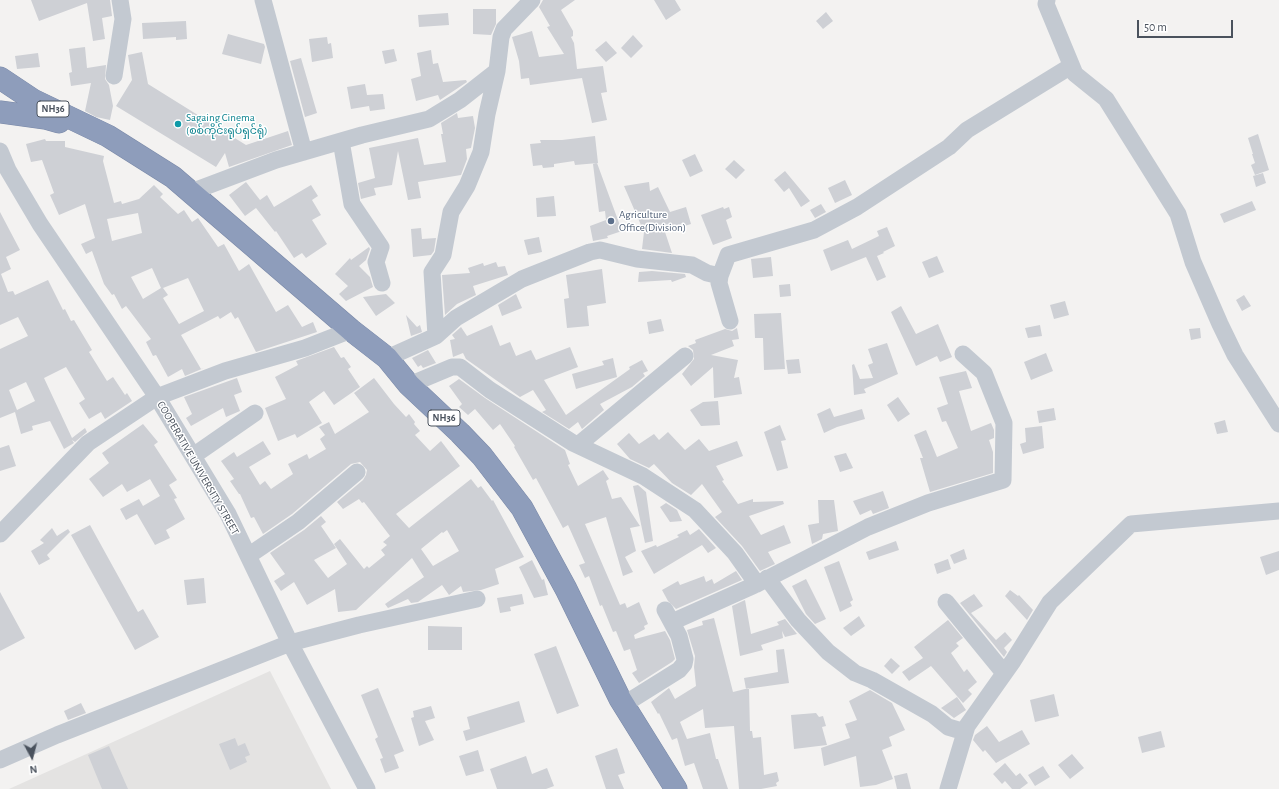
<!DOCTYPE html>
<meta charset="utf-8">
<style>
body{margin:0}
#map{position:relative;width:1279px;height:789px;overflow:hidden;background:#f3f2f1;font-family:"Alegreya Sans",sans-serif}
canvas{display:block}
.north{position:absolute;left:12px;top:737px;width:40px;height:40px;-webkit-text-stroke:3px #fff;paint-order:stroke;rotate:173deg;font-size:11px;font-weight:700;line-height:16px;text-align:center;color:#4a525d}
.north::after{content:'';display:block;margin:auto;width:14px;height:18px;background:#4a525d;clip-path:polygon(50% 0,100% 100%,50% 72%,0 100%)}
.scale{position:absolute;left:1137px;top:20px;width:96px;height:18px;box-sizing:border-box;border:2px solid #4a525d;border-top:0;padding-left:5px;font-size:12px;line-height:14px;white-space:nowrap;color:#4a525d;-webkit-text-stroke:3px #fff;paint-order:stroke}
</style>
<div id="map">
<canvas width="1279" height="789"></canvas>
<div class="north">N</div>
<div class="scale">50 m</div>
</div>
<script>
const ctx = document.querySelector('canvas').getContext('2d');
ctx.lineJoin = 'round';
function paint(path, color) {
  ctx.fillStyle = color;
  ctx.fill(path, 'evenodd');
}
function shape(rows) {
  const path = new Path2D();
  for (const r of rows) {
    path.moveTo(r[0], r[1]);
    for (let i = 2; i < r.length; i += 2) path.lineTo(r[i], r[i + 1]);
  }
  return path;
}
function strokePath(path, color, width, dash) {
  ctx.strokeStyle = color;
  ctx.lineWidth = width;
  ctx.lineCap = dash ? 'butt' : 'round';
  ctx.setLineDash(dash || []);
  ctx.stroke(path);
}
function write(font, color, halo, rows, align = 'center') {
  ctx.font = font + ' "Alegreya Sans","Noto Sans Myanmar",sans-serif';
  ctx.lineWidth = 3;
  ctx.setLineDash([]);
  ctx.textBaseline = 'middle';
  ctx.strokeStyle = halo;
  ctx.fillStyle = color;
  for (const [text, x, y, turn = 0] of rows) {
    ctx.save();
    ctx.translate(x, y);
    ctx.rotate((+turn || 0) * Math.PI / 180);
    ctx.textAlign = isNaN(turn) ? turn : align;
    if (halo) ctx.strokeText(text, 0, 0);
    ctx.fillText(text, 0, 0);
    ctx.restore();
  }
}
const education = shape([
 [270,671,331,789,9,789]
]);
const building = shape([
 [31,0,110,0,112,16,102,18,105,39,93,41,87,3,39,21],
 [543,0,575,0,561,10,573,31,573,36,571,37,574,43,577,69,603,66,607,92,601,93,607,120,592,123,582,78,530,85,529,78,521,79,519,61,512,37,532,31,539,57,564,54,547,27,550,26,539,7],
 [654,0,675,0,681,10,666,20],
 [473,9,496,9,496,24,491,35,473,34],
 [826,12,833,21,823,29,816,21],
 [448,13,449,25,419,27,418,15],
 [186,21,187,39,176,40,176,37,143,39,142,23],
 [228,34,264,44,265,47,261,64,222,54],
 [633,35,643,46,631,58,621,48],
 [327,37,328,44,331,43,333,58,312,62,309,39],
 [606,41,617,53,606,62,595,50],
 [85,47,87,68,106,65,105,79,109,85,113,106,110,120,96,117,85,111,91,83,71,86,69,73,72,72,69,49],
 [394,49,397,61,385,64,382,51],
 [431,50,433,64,438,63,443,82,466,80,467,82,440,100,438,95,416,101,411,79,421,76,417,53],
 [142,52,148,84,246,145,288,131,292,145,229,167,225,153,216,167,116,106,132,80,128,55],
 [38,53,40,67,17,69,15,56],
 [301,58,317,113,305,117,290,61],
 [365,84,367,95,383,94,385,109,370,111,369,106,351,109,347,87],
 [457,113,458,118,473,116,475,128,471,148,466,149,467,159,461,175,418,182,421,198,408,200,398,151,392,185,374,188,376,195,361,199,358,183,375,178,369,148,418,138,424,165,446,162,441,134,443,134,441,123],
 [1258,134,1269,170,1255,175,1251,165,1255,163,1252,154,1253,154,1248,138],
 [595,136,598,163,575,165,574,161,554,164,554,167,543,168,542,165,533,166,530,144,541,143,540,140,562,140],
 [45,139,46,141,65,141,65,147,104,156,103,161,114,203,121,201,122,204,139,199,154,185,163,194,160,197,178,214,184,210,192,222,198,218,218,247,224,244,239,271,249,264,276,312,288,305,302,327,313,322,317,332,256,352,238,317,235,319,231,312,220,319,218,316,181,335,201,369,204,368,185,376,182,369,168,377,156,355,153,356,146,342,151,339,126,306,122,309,114,294,112,295,104,284,92,251,86,254,81,244,95,238,85,204,59,215,50,195,54,193,42,160,31,162,26,144],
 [138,213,142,233,112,241,107,219],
 [152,268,161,288,143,299,131,277],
 [188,278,204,311,179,324,163,298,168,295,163,288],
 [695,154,703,171,690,177,682,160],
 [734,160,745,170,736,179,725,169],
 [597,163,622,231,607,236,608,238,593,241,590,226,606,220,605,211,599,212,593,164],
 [785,171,810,201,801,207,789,188,784,192,774,180],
 [1263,173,1266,183,1256,187,1253,176],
 [845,180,852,195,835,203,828,188],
 [246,182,260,200,267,195,274,207,311,185,318,196,312,200,321,215,312,220,327,244,306,258,302,253,294,258,276,231,275,232,256,208,245,216,229,195],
 [649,182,650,191,658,187,670,212,686,207,691,224,665,232,672,253,642,249,644,232,624,186],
 [554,196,556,216,537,217,536,198],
 [1252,201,1256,210,1224,223,1220,214],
 [821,204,826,212,815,218,810,210],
 [723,207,724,209,729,207,732,217,726,220,732,238,713,245,701,215],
 [0,212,20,250,6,257,11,269,1,274,8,292,13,291,15,295,48,280,63,310,65,309,71,321,74,320,92,350,89,352,107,381,113,377,125,395,127,393,132,401,105,419,101,412,89,419,79,403,85,399,66,367,44,378,72,438,85,428,87,432,75,442,72,440,74,443,64,449,50,421,32,426,33,430,21,434,15,412,0,418,0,349,28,336,18,317,0,325],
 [26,382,35,401,17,410,9,390],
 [887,227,895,246,883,252,884,253,877,256,886,277,877,281,866,257,831,271,823,250,848,240,852,249,879,236,877,231],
 [421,228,422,239,436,238,434,251,431,255,413,257,411,229],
 [539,237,542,252,528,255,524,240],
 [369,247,370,249,366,260,359,266,370,277,373,287,346,301,339,294,348,286,335,274,350,258,351,260],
 [937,256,944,272,929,278,922,262],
 [771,257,773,276,753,278,751,259],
 [496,262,498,267,505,266,508,275,473,286,476,295,457,304,445,315,442,275,470,273,468,268,483,263,484,266],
 [602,269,606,303,587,306,589,326,567,328,564,299,569,298,566,275],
 [652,271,685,274,686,277,672,282,671,280,638,282,639,272],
 [790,284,791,296,780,297,779,285],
 [386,294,395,303,376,316,363,297],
 [516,294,522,308,502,316,498,305],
 [1244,295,1251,306,1242,311,1236,300],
 [1065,301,1069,315,1054,319,1050,305],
 [901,306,916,334,938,324,952,357,940,362,937,356,916,366,891,312],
 [781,313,785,369,764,370,763,338,755,338,754,314],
 [406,315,417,327,420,325,422,332,411,336],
 [661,319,664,331,649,334,647,322],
 [492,325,500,346,510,342,516,356,531,350,536,360,570,347,578,367,544,380,566,415,630,369,629,367,642,360,648,371,643,373,645,376,632,387,600,404,604,410,582,429,578,422,569,429,542,412,546,410,533,390,520,397,466,359,463,353,453,357,450,340,455,339,452,335,461,327,467,336],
 [1040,325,1042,336,1028,338,1025,328],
 [737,328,739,339,732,340,734,346,711,355,738,360,734,378,739,377,742,394,714,398,713,367,691,386,682,374,694,359,693,350,688,346,696,343,695,340,725,329,732,331],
 [1200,328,1201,338,1191,340,1189,329],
 [887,343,898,374,864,389,866,393,854,395,852,365,854,364,860,379,873,378,868,365,873,363,868,349],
 [334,347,341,358,344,357,351,367,348,369,360,387,334,405,324,391,309,402,322,423,297,438,295,434,278,441,265,408,286,399,275,377,298,365,296,361],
 [428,350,436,363,423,368,421,365,418,367,412,358],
 [1046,353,1053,371,1031,380,1024,362],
 [613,358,617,377,576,389,572,374,604,365,602,361],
 [799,359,801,373,788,374,786,360],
 [966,371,972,388,959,391,971,431,991,423,994,430,994,438,989,440,993,452,993,473,930,492,920,458,923,458,914,435,926,430,937,457,958,448,946,421,942,422,937,408,948,404,939,377],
 [237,378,242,392,234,395,240,411,226,417,223,408,191,426,186,418,192,414,184,397],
 [374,378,394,404,406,417,409,414,415,422,414,424,420,431,415,435,430,451,441,441,460,466,396,514,409,528,471,479,478,488,481,486,492,501,493,500,524,557,495,569,499,584,481,590,463,592,461,586,449,595,442,585,418,602,411,603,408,599,388,608,385,604,424,577,412,558,356,610,338,612,335,589,307,605,294,582,281,591,274,581,285,574,270,553,304,530,321,516,326,522,321,526,336,548,314,560,328,578,347,564,334,544,340,539,364,569,367,566,369,568,385,555,381,550,387,545,383,542,390,536,364,502,362,503,359,499,343,509,337,502,363,480,366,475,367,470,360,462,351,464,292,514,263,534,254,517,251,518,240,494,239,494,230,481,234,479,221,461,234,452,237,457,263,441,271,454,249,467,260,485,265,481,271,489,293,474,288,464,307,454,309,459,326,449,320,439,325,435,319,427,329,422,335,434,369,412,354,393],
 [447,530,459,551,433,566,421,549,442,532,443,533],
 [459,379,485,398,565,450,570,464,568,465,578,486,603,470,609,479,606,481,612,499,621,497,640,526,630,528,636,551,625,557,633,572,623,576,606,517,585,524,620,605,625,603,627,608,639,602,648,624,644,626,645,629,634,635,635,639,665,631,670,640,675,659,672,662,639,683,632,673,637,670,630,649,624,651,616,631,613,632,602,605,600,606,589,576,585,578,579,565,585,563,568,525,563,528,536,478,533,480,514,447,515,446,500,424,493,430,475,409,468,415,459,407,462,404,449,386],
 [898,397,910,414,898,422,887,405],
 [718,401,720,425,701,426,690,410,703,402],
 [830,408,834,417,862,409,865,419,837,427,824,433,817,414],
 [1054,408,1056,420,1039,423,1037,411],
 [1225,420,1228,432,1217,434,1214,423],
 [143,424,158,442,154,445,177,480,169,485,177,498,174,499,185,519,166,530,170,538,155,545,137,514,126,520,120,509,139,499,143,506,160,496,150,479,127,492,122,484,103,497,89,479,109,463,102,453],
 [780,425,786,440,781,441,788,468,777,471,764,432],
 [1042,426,1044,448,1023,454,1020,444,1026,442,1025,428],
 [668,432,685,450,699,439,709,451,737,441,743,456,716,466,724,480,722,481,738,504,753,499,753,502,783,501,784,504,749,516,761,535,784,525,791,543,768,552,775,564,760,571,742,546,715,517,722,512,702,484,691,495,672,483,654,464,649,468,630,459,617,444,629,433,639,444,654,434,659,440],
 [9,445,16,466,0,471,0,448],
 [846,453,853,468,840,472,834,456],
 [638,485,646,492,653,541,645,543,633,486],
 [883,491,889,508,873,514,871,510,860,515,853,501],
 [818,500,834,500,838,531,823,534,822,539,812,544,808,525,819,523],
 [666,503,677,510,682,521,670,522,660,507],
 [90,525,138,612,143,609,159,637,135,650,71,535],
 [52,528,57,536,68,529,70,532,47,555,50,559,39,565,31,551,44,543,40,540],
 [699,529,716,548,708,553,702,545,654,574,641,551,656,545,657,547,679,537,677,535,687,530,690,535],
 [896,541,899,550,869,560,866,552],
 [964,549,967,559,954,564,950,555],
 [1279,551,1279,570,1266,575,1260,557],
 [948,559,951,569,937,574,934,564],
 [532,560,542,580,544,579,548,595,534,598,519,567],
 [839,561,853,600,850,602,852,606,840,612,824,567],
 [736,571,742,580,676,609,668,601,662,590,678,581,680,585,704,576,706,582,712,579,714,584],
 [204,578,206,603,187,605,184,580],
 [806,579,826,619,815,624,806,614,792,586],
 [1010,590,1018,596,1019,595,1033,610,1027,620,1005,596],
 [0,592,25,638,0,651],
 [522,594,524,604,510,607,511,611,500,613,497,598],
 [974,594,983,606,971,613,996,640,1005,632,1012,640,1004,648,1007,652,1004,657,960,603],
 [745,600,751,634,779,625,777,622,785,619,797,634,785,637,782,631,783,638,761,645,763,650,740,656,732,606],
 [859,616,865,626,851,636,843,628],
 [714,618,733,692,749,688,750,731,752,731,753,738,761,737,764,775,777,772,779,781,776,783,777,786,761,789,739,789,734,726,705,728,703,709,680,722,687,739,710,733,716,759,718,759,728,789,703,789,694,763,685,766,677,738,672,740,659,713,658,714,651,702,669,688,675,699,696,686,694,667,695,656,687,630,703,625,702,621],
 [948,620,963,638,956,643,959,646,951,653,964,672,967,669,977,682,968,690,972,694,963,703,931,666,909,681,902,672,923,658,914,647],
 [428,626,462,627,462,650,428,650],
 [556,646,579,706,557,714,534,654],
 [784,649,789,683,746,689,744,678,778,672,776,650],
 [891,658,900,666,892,674,884,666],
 [378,688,404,751,394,755,399,768,385,773,380,759,383,758,375,739,378,737,361,695],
 [870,690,892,703,905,730,889,737,892,746,882,750,893,779,876,785,860,787,856,756,824,766,821,748,850,738,845,724,857,720,849,701],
 [1054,694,1059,716,1035,722,1030,700],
 [957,697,966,710,954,718,941,708],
 [519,701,525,722,466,741,463,731,470,729,467,717],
 [81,703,86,713,68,720,64,711],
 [431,706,435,718,425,721,434,740,419,746,411,718,414,717,413,711],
 [816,713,819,717,823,716,826,726,822,727,827,745,794,749,791,715],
 [987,726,999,742,1022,730,1030,744,996,763,985,750,983,752,973,740,975,735],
 [1161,731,1165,747,1142,753,1138,737],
 [235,738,238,746,245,743,250,755,245,757,247,762,230,770,219,744],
 [109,746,128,789,102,789,88,755],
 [617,748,625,773,618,775,624,789,606,789,595,756],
 [478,750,484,771,466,776,459,756],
 [1072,754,1084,768,1070,779,1058,765],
 [526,756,532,774,547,768,554,786,546,789,497,789,490,769],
 [1005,763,1016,776,1020,773,1028,783,1020,789,1012,789,1005,781,1002,784,993,774],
 [1043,766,1050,777,1035,786,1028,775],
 [907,773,911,789,897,789,894,776]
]);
const minor = shape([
 [263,0,304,152],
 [1047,0,1046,4,1075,74,1106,99,1178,214,1193,262,1220,324,1235,355,1279,424],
 [114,76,123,19,120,0],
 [341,141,352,204,381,247,376,262,382,283],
 [0,151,8,170,40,224,157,397,228,514,290,643,367,789],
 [191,192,276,160,362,135,429,119,460,100,497,71,501,37,504,29,532,0],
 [720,276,728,255,814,230,857,207,949,147,967,130,1071,66],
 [436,336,432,272,443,255,451,212,467,186,481,152,487,114,497,71],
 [387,358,436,336,456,318,522,279,590,252,600,250,637,259,692,265,707,273,720,276,719,283,730,321],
 [409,385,452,367,460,367,490,390,573,443,643,476,695,510,735,553,757,584],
 [578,445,685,356],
 [193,456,255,413],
 [0,534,88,443,157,397,225,371,305,348,351,330],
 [248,556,298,522,357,472],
 [767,578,798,620,828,652,855,673,872,680,932,714,948,727,965,732],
 [946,602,1004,673],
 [672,622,757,584,868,527,928,503,1003,480,1004,423,984,373,963,354],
 [623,705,679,670,684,664,685,659,679,636,665,610],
 [0,760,57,735,290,643,359,625,477,599],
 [948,789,967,726,1013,661,1050,602,1131,524,1279,511]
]);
const highway = shape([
 [0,78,33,100,108,136,173,177,351,330,387,358,409,385,460,433,482,456,522,508,566,589,620,699,676,789],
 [0,112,45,118,59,122]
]);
const markers = [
 [178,124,4,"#0f9aa8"],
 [611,221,4,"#5c6f8a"]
];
const shields = [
 [53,109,32],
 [444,418,32]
];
const shieldNames = [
 ["NH36",53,109],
 ["NH36",444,418]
];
const cultureNames = [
 ["Sagaing Cinema",186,118],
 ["(စစ်ကိုင်းရုပ်ရှင်ရုံ)",186,131]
];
const serviceNames = [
 ["Agriculture",619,215],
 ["Office(Division)",619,228]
];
const streetNames = [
 ["COOPERATIVE UNIVERSITY STREET",198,468,60]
];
paint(education, '#e4e3e2');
paint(building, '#ced0d5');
strokePath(highway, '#7988a7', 23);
strokePath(minor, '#c3c9d1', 17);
strokePath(highway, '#8e9dbb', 22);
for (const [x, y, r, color] of markers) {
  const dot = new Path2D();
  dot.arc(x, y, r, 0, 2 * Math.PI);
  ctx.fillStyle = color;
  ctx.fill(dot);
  strokePath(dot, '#fff', 1.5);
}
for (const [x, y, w] of shields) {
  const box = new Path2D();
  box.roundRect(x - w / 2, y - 8, w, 16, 3);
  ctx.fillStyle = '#fff';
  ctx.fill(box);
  strokePath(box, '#4a525d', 1);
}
write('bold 10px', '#4a525d', null, shieldNames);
write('11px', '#0d838f', '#fff', cultureNames, 'left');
write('11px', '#4e5e75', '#fff', serviceNames, 'left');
write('11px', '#4a525d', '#fff', streetNames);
</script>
